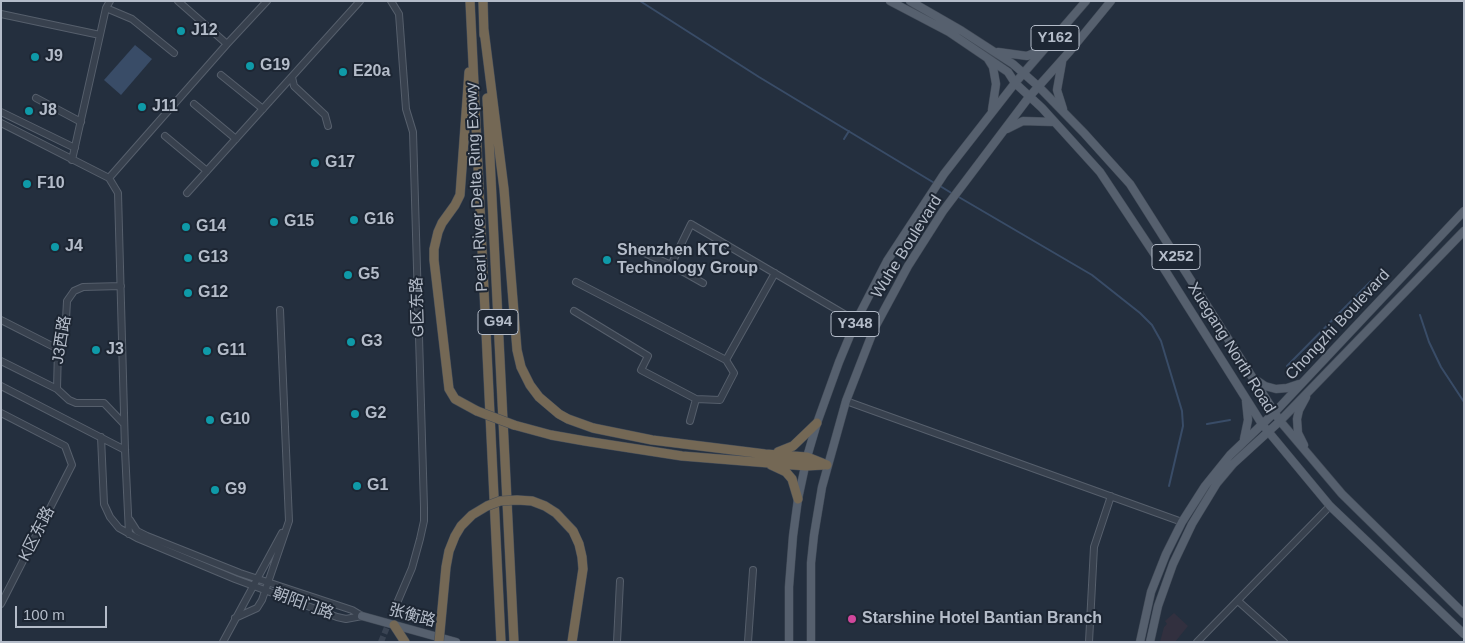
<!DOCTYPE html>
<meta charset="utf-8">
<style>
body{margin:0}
#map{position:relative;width:1465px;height:643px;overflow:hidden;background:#242f3e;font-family:Helvetica,sans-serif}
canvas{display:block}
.frame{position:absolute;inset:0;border:2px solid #b4bcc9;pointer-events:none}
.scale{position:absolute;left:15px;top:606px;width:92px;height:22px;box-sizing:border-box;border:2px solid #b4bcc9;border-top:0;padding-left:6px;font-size:15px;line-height:18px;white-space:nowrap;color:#b4bcc9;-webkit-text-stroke:4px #1d2633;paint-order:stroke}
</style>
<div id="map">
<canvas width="1465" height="643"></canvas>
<div class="frame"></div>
<div class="scale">100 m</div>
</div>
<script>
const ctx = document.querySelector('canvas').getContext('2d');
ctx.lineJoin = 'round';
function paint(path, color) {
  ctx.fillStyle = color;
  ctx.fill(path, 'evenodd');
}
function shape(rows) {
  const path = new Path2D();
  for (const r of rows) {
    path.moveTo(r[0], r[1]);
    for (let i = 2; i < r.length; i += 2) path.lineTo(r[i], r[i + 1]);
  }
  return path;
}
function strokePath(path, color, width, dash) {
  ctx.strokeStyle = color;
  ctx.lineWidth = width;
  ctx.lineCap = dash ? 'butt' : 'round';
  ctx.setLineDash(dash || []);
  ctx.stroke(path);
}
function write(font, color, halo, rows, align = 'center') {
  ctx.font = font + ' Helvetica,"Noto Sans SC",sans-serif';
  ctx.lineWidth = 4;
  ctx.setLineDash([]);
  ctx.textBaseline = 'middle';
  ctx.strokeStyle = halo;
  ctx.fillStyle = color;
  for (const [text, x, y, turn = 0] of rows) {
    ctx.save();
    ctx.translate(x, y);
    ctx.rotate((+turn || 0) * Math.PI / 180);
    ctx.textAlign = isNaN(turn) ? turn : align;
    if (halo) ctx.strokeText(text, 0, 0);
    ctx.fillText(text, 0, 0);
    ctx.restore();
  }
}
const medical = shape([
 [1174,613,1188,626,1175,642,1160,642,1164,627,1167,624,1165,621]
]);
const water = shape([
 [135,45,152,59,121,95,104,80]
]);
const stream = shape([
 [640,1,759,77,936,184],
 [844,139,849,131],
 [940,186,953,194],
 [957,196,1092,275,1140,313,1152,325,1161,341,1182,411,1183,426,1169,486],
 [1420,315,1429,342,1441,367,1464,402],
 [1287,366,1371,281],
 [1207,424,1230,420]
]);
const minorTunnel = shape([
 [381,642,394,610]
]);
const minor = shape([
 [178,1,227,44],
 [391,1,399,14,406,109,413,132,424,507,424,521,420,539,412,568,394,610],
 [106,8,132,19,174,53],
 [1,14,100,35],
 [221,75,263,109],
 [292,77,294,86,325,115,328,126],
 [36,98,81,122],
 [194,104,236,139],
 [1,112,75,148],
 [1,123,109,178,118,193,125,450,129,534],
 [165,136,207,171],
 [72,160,100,35,106,8,110,1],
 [109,178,227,44,267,1],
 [187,193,360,1],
 [636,249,671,265],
 [576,282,726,360,775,273],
 [703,283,671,265,691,224,856,321],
 [121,286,83,287,74,291,67,301,65,338,58,349,57,389,69,400,76,403,104,403,124,424],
 [574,311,648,356,641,370,696,399],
 [1,320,58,349],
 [1,361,57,389],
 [1,386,125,450],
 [846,401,1182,522],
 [1,413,65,446,72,465,1,604],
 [690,421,696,399,720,400,734,373,726,360],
 [101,437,104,504,110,517,119,528,137,538,235,579,337,617,346,619,362,616],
 [130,520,137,531,147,536,240,573,352,610,362,616],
 [1238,601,1284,642],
 [235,618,257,608,262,600,289,521,280,310],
 [223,642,282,533],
 [617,642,620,581],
 [748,642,753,570],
 [1089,642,1094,547,1111,496],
 [1197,642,1330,506]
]);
const major = shape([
 [890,1,949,32,1008,72,1015,83,1042,108,1100,172,1163,267,1262,424,1330,506,1464,634],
 [910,1,962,31,1013,64,1039,87,1084,133,1130,184,1280,421,1342,494,1464,614],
 [998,52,1027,56,1045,48],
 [988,59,993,67,996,84,992,110],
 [1062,62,1057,90,1063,109],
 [1007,129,1023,121,1054,122],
 [1256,380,1265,386,1276,389,1287,388,1299,384],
 [1244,439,1248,420,1246,401],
 [1304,445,1298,433,1297,419,1299,410,1306,397],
 [362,616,456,642],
 [789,642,789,587,793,536,798,499,807,457,817,423,839,362,856,321,887,261,944,174,1015,83,1086,1],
 [811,642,811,563,814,535,822,487,846,401,874,329,908,266,943,211,1029,97,1070,51,1111,1],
 [1140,642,1151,592,1166,554,1182,522,1205,486,1230,455,1274,413,1464,211],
 [1150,642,1158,606,1173,564,1192,524,1217,483,1233,464,1280,421,1464,231]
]);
const highway = shape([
 [470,1,501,642],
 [483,1,484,35],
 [484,30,504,189,517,350,521,367,530,385,539,397,559,414,568,419,593,428,652,440,765,454,807,457,827,465],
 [469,72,460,195,455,205,442,223,438,232,434,249,434,260,449,389,455,399,477,411],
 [487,98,514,642],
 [514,425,551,435,585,441,682,456,806,466,824,465],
 [778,452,793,446,817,423],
 [771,465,786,472,792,479,798,499],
 [394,625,405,642]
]);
const highwayBridge = shape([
 [477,411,514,425],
 [439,642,446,567,449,551,455,536,461,526,472,515,487,506,500,501,517,500,532,501,545,506,556,513,573,531,579,544,582,557,583,569,572,642]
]);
const markers = [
 [181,31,5,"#0f9aa8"],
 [35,57,5,"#0f9aa8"],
 [250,66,5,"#0f9aa8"],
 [343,72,5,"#0f9aa8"],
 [142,107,5,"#0f9aa8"],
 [29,111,5,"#0f9aa8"],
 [315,163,5,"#0f9aa8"],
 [27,184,5,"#0f9aa8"],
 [354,220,5,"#0f9aa8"],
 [274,222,5,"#0f9aa8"],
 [186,227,5,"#0f9aa8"],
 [55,247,5,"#0f9aa8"],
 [188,258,5,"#0f9aa8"],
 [607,260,5,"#0f9aa8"],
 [348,275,5,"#0f9aa8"],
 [188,293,5,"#0f9aa8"],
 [351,342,5,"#0f9aa8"],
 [96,350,5,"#0f9aa8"],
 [207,351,5,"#0f9aa8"],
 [355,414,5,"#0f9aa8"],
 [210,420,5,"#0f9aa8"],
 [357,486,5,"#0f9aa8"],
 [215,490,5,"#0f9aa8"],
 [852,619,5,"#d1479c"]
];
const shields = [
 [1055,38,48],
 [1176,257,48],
 [498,322,40],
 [855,324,48]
];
const shieldNames = [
 ["Y162",1055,38],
 ["X252",1176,257],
 ["G94",498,322],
 ["Y348",855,324]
];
const poiNames = [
 ["J12",191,31],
 ["J9",45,57],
 ["G19",260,66],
 ["E20a",353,72],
 ["J11",152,107],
 ["J8",39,111],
 ["G17",325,163],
 ["F10",37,184],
 ["G16",364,220],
 ["G15",284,222],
 ["G14",196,227],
 ["J4",65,247],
 ["Shenzhen KTC",617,251],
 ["Technology Group",617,269],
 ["G13",198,258],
 ["G5",358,275],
 ["G12",198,293],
 ["G3",361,342],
 ["J3",106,350],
 ["G11",217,351],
 ["G2",365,414],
 ["G10",220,420],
 ["G1",367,486],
 ["G9",225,490],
 ["Starshine Hotel Bantian Branch",862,619]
];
const streetNames = [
 ["Pearl River Delta Ring Expwy",477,187,-93],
 ["Wuhe Boulevard",907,247,-58],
 ["G区东路",418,307,-92],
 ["Chongzhi Boulevard",1338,325,-47],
 ["J3西路",62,340,-81],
 ["Xuegang North Road",1231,348,58],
 ["K区东路",37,534,-63],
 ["朝阳门路",303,604,20],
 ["张衡路",412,616,15]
];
paint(medical, '#32303f');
paint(water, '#394c67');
strokePath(stream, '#394c67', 2);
strokePath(minorTunnel, '#3a4453', 6, [6, 3]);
strokePath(minor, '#565f6c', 8);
strokePath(major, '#414a57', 9);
strokePath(highway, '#434c59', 10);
strokePath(minor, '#38414e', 6);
strokePath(major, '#56606e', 8);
strokePath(highway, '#746855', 9);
strokePath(highwayBridge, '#434c59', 10, []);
strokePath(highwayBridge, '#746855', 9);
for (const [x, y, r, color] of markers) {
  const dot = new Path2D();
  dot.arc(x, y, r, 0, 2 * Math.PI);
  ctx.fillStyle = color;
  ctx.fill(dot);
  strokePath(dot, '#1d2633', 2);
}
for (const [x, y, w] of shields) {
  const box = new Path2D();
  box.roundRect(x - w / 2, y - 12.5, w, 25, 4);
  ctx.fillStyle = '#1d2633';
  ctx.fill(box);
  strokePath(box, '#b4bcc9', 1);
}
write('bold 15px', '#b4bcc9', null, shieldNames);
write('bold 16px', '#b4bcc9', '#1d2633', poiNames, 'left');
write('16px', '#b4bcc9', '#1d2633', streetNames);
</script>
